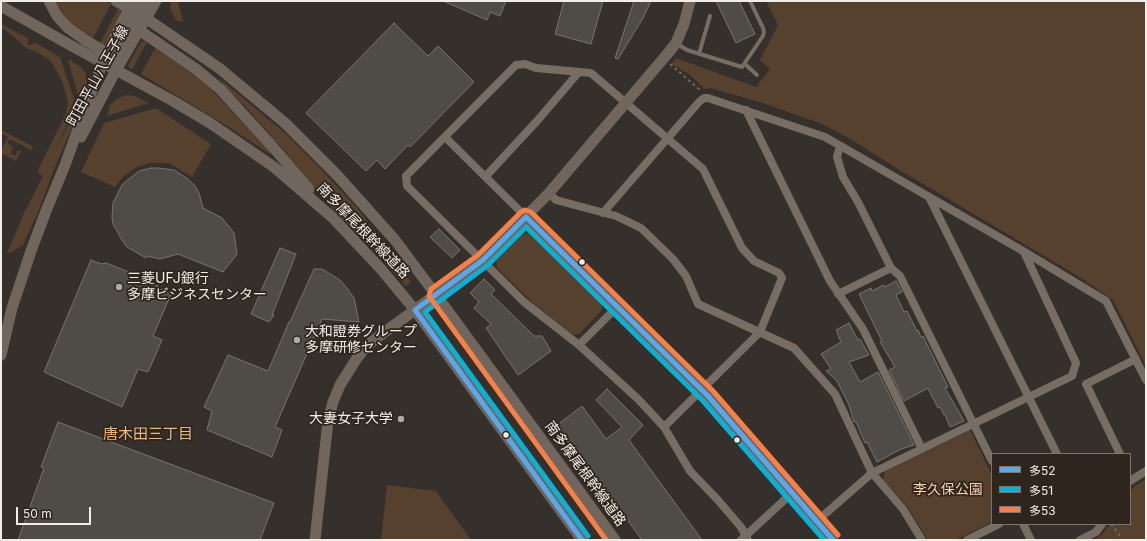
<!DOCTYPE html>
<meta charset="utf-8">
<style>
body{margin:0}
#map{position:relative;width:1147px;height:541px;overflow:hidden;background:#35302b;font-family:Inter,"Noto Sans JP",sans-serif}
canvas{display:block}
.frame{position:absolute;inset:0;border:2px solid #f3ede7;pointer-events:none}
.legend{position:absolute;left:991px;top:453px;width:140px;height:72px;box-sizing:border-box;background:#2e261e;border:1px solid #7d766e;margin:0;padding:5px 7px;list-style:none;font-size:12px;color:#f3ede7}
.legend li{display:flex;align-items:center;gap:8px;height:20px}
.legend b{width:20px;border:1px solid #7d766e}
.scale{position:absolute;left:16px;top:507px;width:75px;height:18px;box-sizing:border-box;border:2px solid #f3ede7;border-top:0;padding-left:5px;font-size:12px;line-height:14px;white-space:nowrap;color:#f3ede7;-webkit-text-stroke:3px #2e261e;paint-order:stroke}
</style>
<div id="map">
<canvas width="1147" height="541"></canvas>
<div class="frame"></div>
<ul class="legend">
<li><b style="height:5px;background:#5aa8eb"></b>多52</li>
<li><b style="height:5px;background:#0dafd3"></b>多51</li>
<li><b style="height:5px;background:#f78048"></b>多53</li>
</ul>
<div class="scale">50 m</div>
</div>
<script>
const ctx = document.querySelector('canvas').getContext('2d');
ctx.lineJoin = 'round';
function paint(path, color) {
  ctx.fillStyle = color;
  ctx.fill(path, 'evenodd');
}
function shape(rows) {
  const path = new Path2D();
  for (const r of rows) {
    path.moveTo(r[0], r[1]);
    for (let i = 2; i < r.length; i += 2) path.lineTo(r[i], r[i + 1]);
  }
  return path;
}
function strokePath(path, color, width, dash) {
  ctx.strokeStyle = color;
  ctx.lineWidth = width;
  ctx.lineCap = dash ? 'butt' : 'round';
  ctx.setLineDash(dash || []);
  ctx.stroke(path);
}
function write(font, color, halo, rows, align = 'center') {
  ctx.font = font + ' Inter,"Noto Sans JP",sans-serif';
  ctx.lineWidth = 3.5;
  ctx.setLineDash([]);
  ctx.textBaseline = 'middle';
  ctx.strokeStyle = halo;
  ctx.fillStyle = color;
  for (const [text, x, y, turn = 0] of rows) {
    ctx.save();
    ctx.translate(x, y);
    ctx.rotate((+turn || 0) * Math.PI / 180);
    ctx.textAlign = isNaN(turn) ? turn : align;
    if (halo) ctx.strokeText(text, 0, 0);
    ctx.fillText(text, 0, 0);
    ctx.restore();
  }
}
const green = shape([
 [55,1,106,1,111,4,93,38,77,29,70,23,61,11],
 [171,1,178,1,183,22,176,20,172,13,170,8],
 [766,1,1146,1,1146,366,1113,300,1081,278,893,166,857,143,840,133,822,124,763,103,710,88,705,89,689,74,671,64,676,58,756,87,770,69,760,60,778,25],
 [118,9,120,10,122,14,104,45,100,43],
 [1,24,29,39,27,44,32,45,34,42,60,57,76,105,55,150,78,106,81,107,55,167,38,212,23,245,12,252,7,253,25,211,43,176,38,173,38,170,66,113,68,102,62,81,52,63,46,58,37,52,26,48,13,36,1,27],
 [145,41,147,42,132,70,129,68,128,65,141,42],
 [155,48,185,68,205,83,271,152,270,154,227,126,141,74],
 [68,60,70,60,81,67,86,74,87,86,82,98,79,98],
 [219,78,286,134,321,169,359,210,411,282,406,286,375,252,338,215,281,147,241,102,227,90],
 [126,95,135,96,149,103,107,116,110,105,117,99],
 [156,108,211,144,192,177,169,163,150,163,137,167,124,176,115,187,81,172,104,123],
 [1,130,32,146,33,149,31,150,10,139,7,143,13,147,11,154,15,156,18,150,21,151,16,161,1,153,1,150,8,137,1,133],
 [530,233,602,304,602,310,579,334,572,334,533,303,497,268,496,261,521,234],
 [970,430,992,475,992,522,956,540,928,540,906,505,883,480,885,471],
 [1146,479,1146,540,1093,540,1099,537,1111,524,1130,524,1130,491,1136,485],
 [387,485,436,491,471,540,381,540]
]);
const building = shape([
 [443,1,506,1,500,16,490,12,487,20,443,1],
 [564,1,603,1,591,44,555,34,564,1],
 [634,1,651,1,643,18,618,59,615,58,634,1],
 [716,1,739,1,755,34,736,43,716,1],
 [394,23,428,56,438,46,474,82,410,147,408,145,385,169,377,160,366,171,306,113,394,23],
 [151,168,158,168,174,170,188,179,195,186,199,193,203,208,222,218,234,233,237,254,223,272,178,254,160,259,147,256,146,258,127,247,122,240,113,224,112,217,113,203,122,185,130,178,139,171,151,168],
 [439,229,460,250,452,258,430,237,439,229],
 [280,248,296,254,272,315,274,315,269,322,251,314,280,248],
 [91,260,101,264,106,263,134,274,158,286,158,288,171,294,153,336,162,340,148,372,138,369,122,407,44,372,91,260],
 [314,269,322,269,340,280,347,288,354,298,359,322,322,319,275,427,282,430,272,457,207,430,212,411,204,407,228,355,268,371,289,322,290,322,314,269],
 [484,279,495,290,491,294,534,336,542,336,551,351,518,375,486,328,491,324,474,308,479,302,470,293,484,279],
 [896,281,902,292,896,295,904,312,907,311,917,331,918,330,921,337,923,336,948,387,945,388,964,421,950,427,945,415,944,415,940,407,938,408,928,388,904,401,889,370,895,367,880,342,882,341,877,331,859,294,871,288,872,291,884,285,885,287,896,281],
 [849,323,858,340,860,339,869,355,849,362,860,382,878,372,914,445,901,449,877,462,867,442,865,443,856,422,854,422,849,405,837,381,826,371,831,369,821,354,841,342,836,330,849,323],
 [607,389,643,425,629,440,702,540,642,540,589,467,587,468,556,426,582,406,606,439,622,427,596,400,607,389],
 [58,422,274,503,260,540,18,540,44,468,41,467,58,422]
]);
const path = shape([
 [670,64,700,90],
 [1111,524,1119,534,1120,540]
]);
const lane = shape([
 [677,44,687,50,742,67,763,36,764,32,763,28,750,1],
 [699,54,710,16],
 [745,64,757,75]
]);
const street = shape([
 [746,110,830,281,863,329,922,449],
 [445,137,526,217],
 [840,146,837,157,843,177,858,202,891,268,900,276,992,461],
 [486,176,537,121,579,72],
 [549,193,556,200,616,216,641,228,673,259,686,276,698,304,794,348,835,394,872,473,903,509,922,540],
 [929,197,1057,454],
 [603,213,699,102,704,98,708,98,825,137,1023,251,1106,301,1146,380],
 [838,294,891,268],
 [579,345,617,307],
 [664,427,760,332,782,278,779,273,754,261,742,248,703,169,591,73,536,68,525,64,516,65,406,176,407,186,524,302,579,345,639,400,664,427,690,471,717,499,741,527,748,540],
 [1120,454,1086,384,1136,359],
 [1130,481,1146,471],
 [817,521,872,473,1072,376,1076,363,1024,252],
 [1023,524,1031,540],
 [741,540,792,493],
 [967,540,999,524],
 [1080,540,1096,532,1102,524]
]);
const secondary = shape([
 [49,1,57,16,68,28,85,40,107,53,112,58],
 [116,1,147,19,219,68,285,123,337,175,395,240,448,311,615,540],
 [1,6,70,45,173,101,210,123,274,167,332,217,380,268,415,310,582,540],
 [129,8,133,23,136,28,196,69,220,89,272,146,309,189],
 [115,51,146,1],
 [81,137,116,70,156,1],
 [526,217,708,396,833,540],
 [1,355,12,308,31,251,46,211,65,165,95,82,107,53,133,1],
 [315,540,328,421,333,402,340,385,357,358,368,345,378,337,483,260,549,193,669,52,676,43,684,24,690,1]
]);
const bus1 = shape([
 [582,540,415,310,483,260,526,217,708,396,833,540]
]);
const bus2 = shape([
 [588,536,425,312,488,265,526,227,703,401,824,540]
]);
const bus3 = shape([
 [606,540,429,296,431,289,478,255,521,212,525,210,531,212,713,391,838,535]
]);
const markers = [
 [582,262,3.5,"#f3ede7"],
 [119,287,4,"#b0aba5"],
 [297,340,4,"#b0aba5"],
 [401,419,4,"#b0aba5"],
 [506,435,3.5,"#f3ede7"],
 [737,440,3.5,"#f3ede7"]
];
const streetNames = [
 ["町田平山八王子線",98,76,-61],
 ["南多摩尾根幹線道路",363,231,46],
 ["南多摩尾根幹線道路",585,474,54]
];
const poiNames = [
 ["三菱UFJ銀行",127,279],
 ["多摩ビジネスセンター",127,295],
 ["大和證券グループ",305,332],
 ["多摩研修センター",305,348],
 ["大妻女子大学",393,419,"right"]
];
const parkNames = [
 ["李久保公園",948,490]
];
const neighbourhoodNames = [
 ["唐木田三丁目",148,434]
];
paint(green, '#55412e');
paint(building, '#4f4b47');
strokePath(building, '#78736f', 1);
strokePath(path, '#6c6661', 2, [3, 3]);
strokePath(lane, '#766d65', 4);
strokePath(street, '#766d65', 8);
strokePath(secondary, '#70665d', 11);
strokePath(bus1, '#5aa8eb', 5);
strokePath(bus2, '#0dafd3', 5);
strokePath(bus3, '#f78048', 5);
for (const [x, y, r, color] of markers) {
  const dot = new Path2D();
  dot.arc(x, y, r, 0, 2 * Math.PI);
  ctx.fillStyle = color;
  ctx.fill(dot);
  strokePath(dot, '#2e261e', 1.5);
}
write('14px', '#f3ede7', '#2e261e', streetNames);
write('14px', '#f3ede7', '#2e261e', poiNames, 'left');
write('14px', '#fbd2ab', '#2e261e', parkNames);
write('15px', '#f1b77d', '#2e261e', neighbourhoodNames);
</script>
